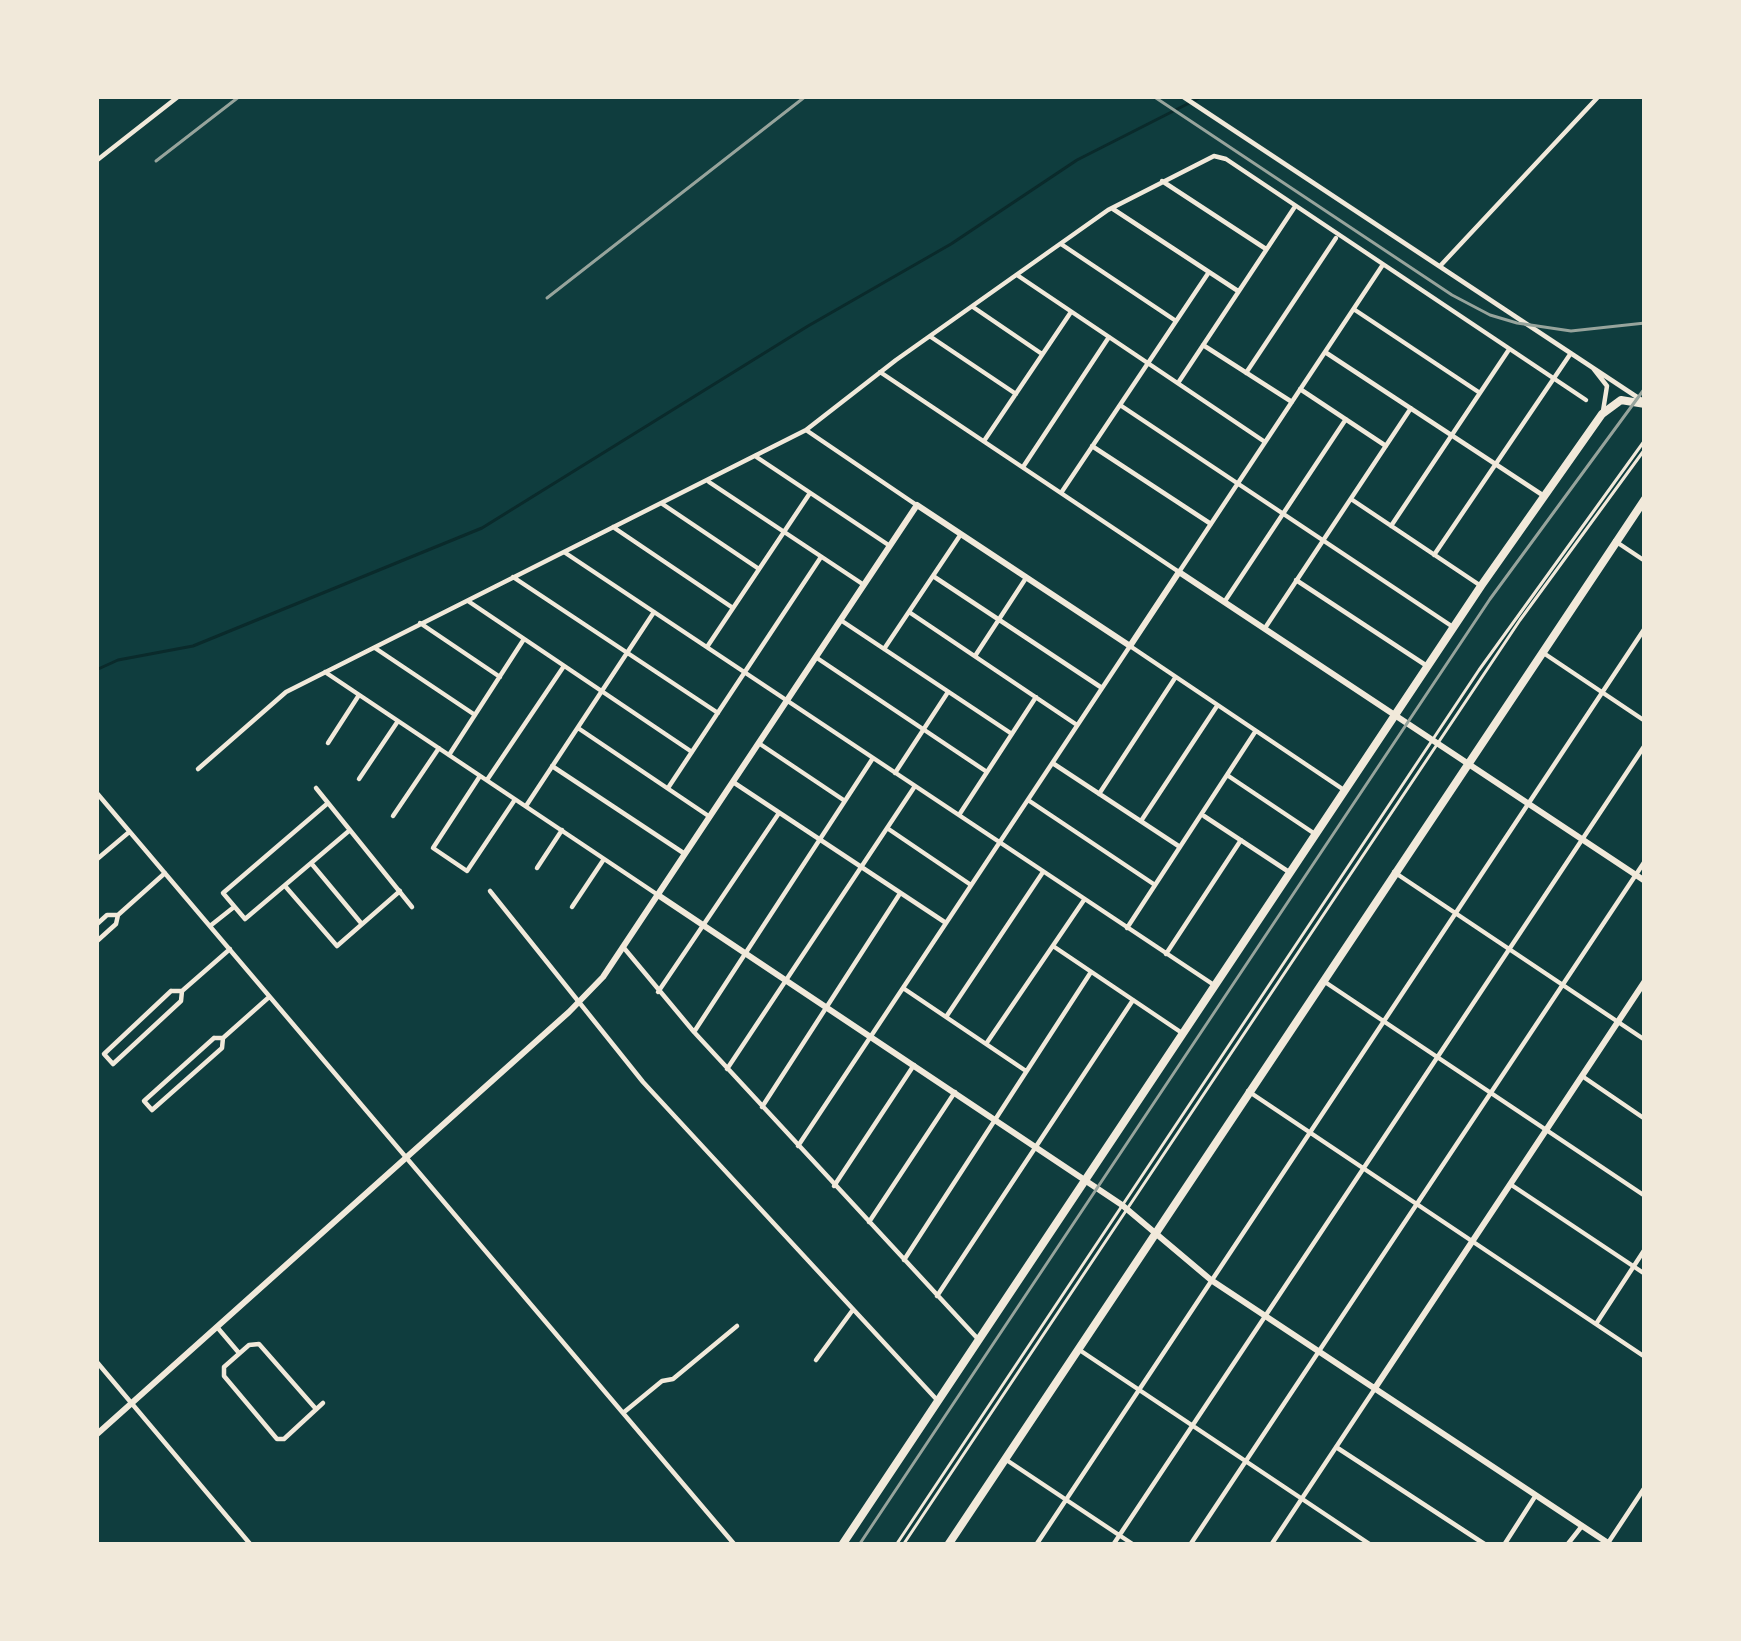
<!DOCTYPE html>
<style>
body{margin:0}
#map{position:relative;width:1741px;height:1641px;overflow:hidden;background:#0f3d3e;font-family:"Open Sans",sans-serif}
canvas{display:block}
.frame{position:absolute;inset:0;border:99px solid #f1e9da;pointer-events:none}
</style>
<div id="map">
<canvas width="1741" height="1641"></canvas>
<div class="frame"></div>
</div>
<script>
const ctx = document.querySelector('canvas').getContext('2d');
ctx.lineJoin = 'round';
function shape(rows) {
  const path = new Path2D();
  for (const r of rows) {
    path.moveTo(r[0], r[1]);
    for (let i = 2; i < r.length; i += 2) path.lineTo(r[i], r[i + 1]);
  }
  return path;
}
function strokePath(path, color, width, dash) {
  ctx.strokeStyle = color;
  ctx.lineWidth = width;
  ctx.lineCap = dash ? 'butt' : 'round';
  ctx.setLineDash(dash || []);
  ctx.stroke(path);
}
const stream = shape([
 [96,670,118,660,193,646,482,528,808,326,951,244,1077,160,1203,96]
]);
const service = shape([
 [896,1545,1479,670,1645,440],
 [903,1545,1520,620,1645,449]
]);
const minor = shape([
 [1182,96,1643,401],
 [96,161,179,96],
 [1162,181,1266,249],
 [1113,209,1238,291],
 [1061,244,1176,321],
 [1441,265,1599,96],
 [1017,275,1265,442],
 [973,307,1042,354],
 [1355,310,1480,393],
 [931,337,1016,394],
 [1203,345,1292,402],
 [1325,352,1544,496],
 [1593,368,1607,386,1603,411],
 [880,372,1179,572,1382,266],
 [1246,373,1336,238],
 [1178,383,1294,208],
 [1300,389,1386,446],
 [1120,405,1453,627],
 [806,430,915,504],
 [984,441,1071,312],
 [1092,446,1211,524],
 [755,456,890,546],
 [1023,467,1109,337],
 [709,482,864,585],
 [1061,493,1209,272],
 [1351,499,1481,586],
 [661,503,759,569],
 [1391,526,1508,351],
 [613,527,733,608],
 [1615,541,1645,561],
 [564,552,1214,985],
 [1434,555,1571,353],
 [933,576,1102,688],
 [513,577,718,713],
 [1296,580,1427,666],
 [468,601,692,752],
 [1225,601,1346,419],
 [909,612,1077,725],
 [842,621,1012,734],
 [420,623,500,677],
 [1265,628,1411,408],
 [707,647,810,493],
 [375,648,475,715],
 [884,649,961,534],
 [1545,654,1645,721],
 [975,656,1026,578],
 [817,658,987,772],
 [325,672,658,895],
 [578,728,710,817],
 [328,743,359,695],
 [760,744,845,801],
 [449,755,524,639],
 [1054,764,1180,847],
 [552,766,685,854],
 [198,769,286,692,806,430,896,360,1108,210,1214,156,1226,159,1586,400],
 [895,773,948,692],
 [1227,775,1315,834],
 [480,776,433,848,467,871,514,801],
 [359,779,398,721],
 [487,780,564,666],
 [733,782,946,923],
 [316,788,412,907],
 [668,788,821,557],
 [96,792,735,1545],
 [1099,794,1175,678],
 [1028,800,1155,885],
 [328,803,223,893,245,919,350,830],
 [526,806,654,612],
 [959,815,1036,697],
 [393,816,439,748],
 [1204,816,1289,872],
 [1141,821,1217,706],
 [887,828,971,885],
 [96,860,128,833],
 [311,863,361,923],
 [537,868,562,830],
 [1394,872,1645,1040],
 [285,886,337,946,400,891],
 [490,891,643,1082,938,1401],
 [572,907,604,859],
 [118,915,165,873],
 [96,925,107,915,118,915,116,924,96,942],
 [210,926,234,907],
 [1127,928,1255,732],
 [1053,946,1182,1033],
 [624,948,694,1032,978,1339],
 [1166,954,1241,840],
 [1325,982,1645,1196],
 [903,988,1026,1071],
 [171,991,182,991,181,1001,113,1064,104,1054,171,991],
 [182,991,230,949],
 [658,992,779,813],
 [946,1017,1043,872],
 [694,1032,873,758],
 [214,1038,223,1038,222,1048,152,1110,144,1101,214,1038],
 [223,1038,268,998],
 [986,1044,1084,900],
 [727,1069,915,786],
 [1582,1076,1645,1119],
 [1248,1091,1645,1357],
 [762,1107,899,895],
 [798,1146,1130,646,1344,790],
 [1510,1184,1645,1274],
 [834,1186,914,1065],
 [869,1222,955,1092],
 [904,1260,1091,972],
 [937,1296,1133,1000],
 [1596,1324,1645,1249],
 [217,1327,239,1353],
 [1078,1349,1371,1545],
 [816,1360,852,1311],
 [96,1361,251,1545],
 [316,1409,259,1344,249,1345,224,1367,224,1376,277,1439,284,1439,323,1403],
 [623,1413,662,1381,673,1379,737,1326],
 [1336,1447,1486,1545],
 [1005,1459,1134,1545],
 [1608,1543,1645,1487],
 [1036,1545,1645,628],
 [1113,1545,1645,745],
 [1190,1545,1645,861],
 [1271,1545,1374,1390],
 [1504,1545,1536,1495],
 [1567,1545,1582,1526]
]);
const tertiary = shape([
 [658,895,1122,1205,1211,1280,1611,1545],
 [1375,1388,1645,981],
 [96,1435,569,1012,603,977,917,505,1130,646,1179,572,1645,881]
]);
const primary = shape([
 [842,1545,1481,586,1602,414,1621,400,1645,404],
 [948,1545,1645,499]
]);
const rail = shape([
 [1153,96,1452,295,1490,315,1517,323,1571,331,1645,323],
 [156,161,240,96],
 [547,298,806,96],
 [859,1545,1490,599,1645,388]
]);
strokePath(stream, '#0a2a2b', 3);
strokePath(service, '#f1e9da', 3);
strokePath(minor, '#f1e9da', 4.5);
strokePath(tertiary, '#f1e9da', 6);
strokePath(primary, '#f1e9da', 8);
strokePath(rail, '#97a49c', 3);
</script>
